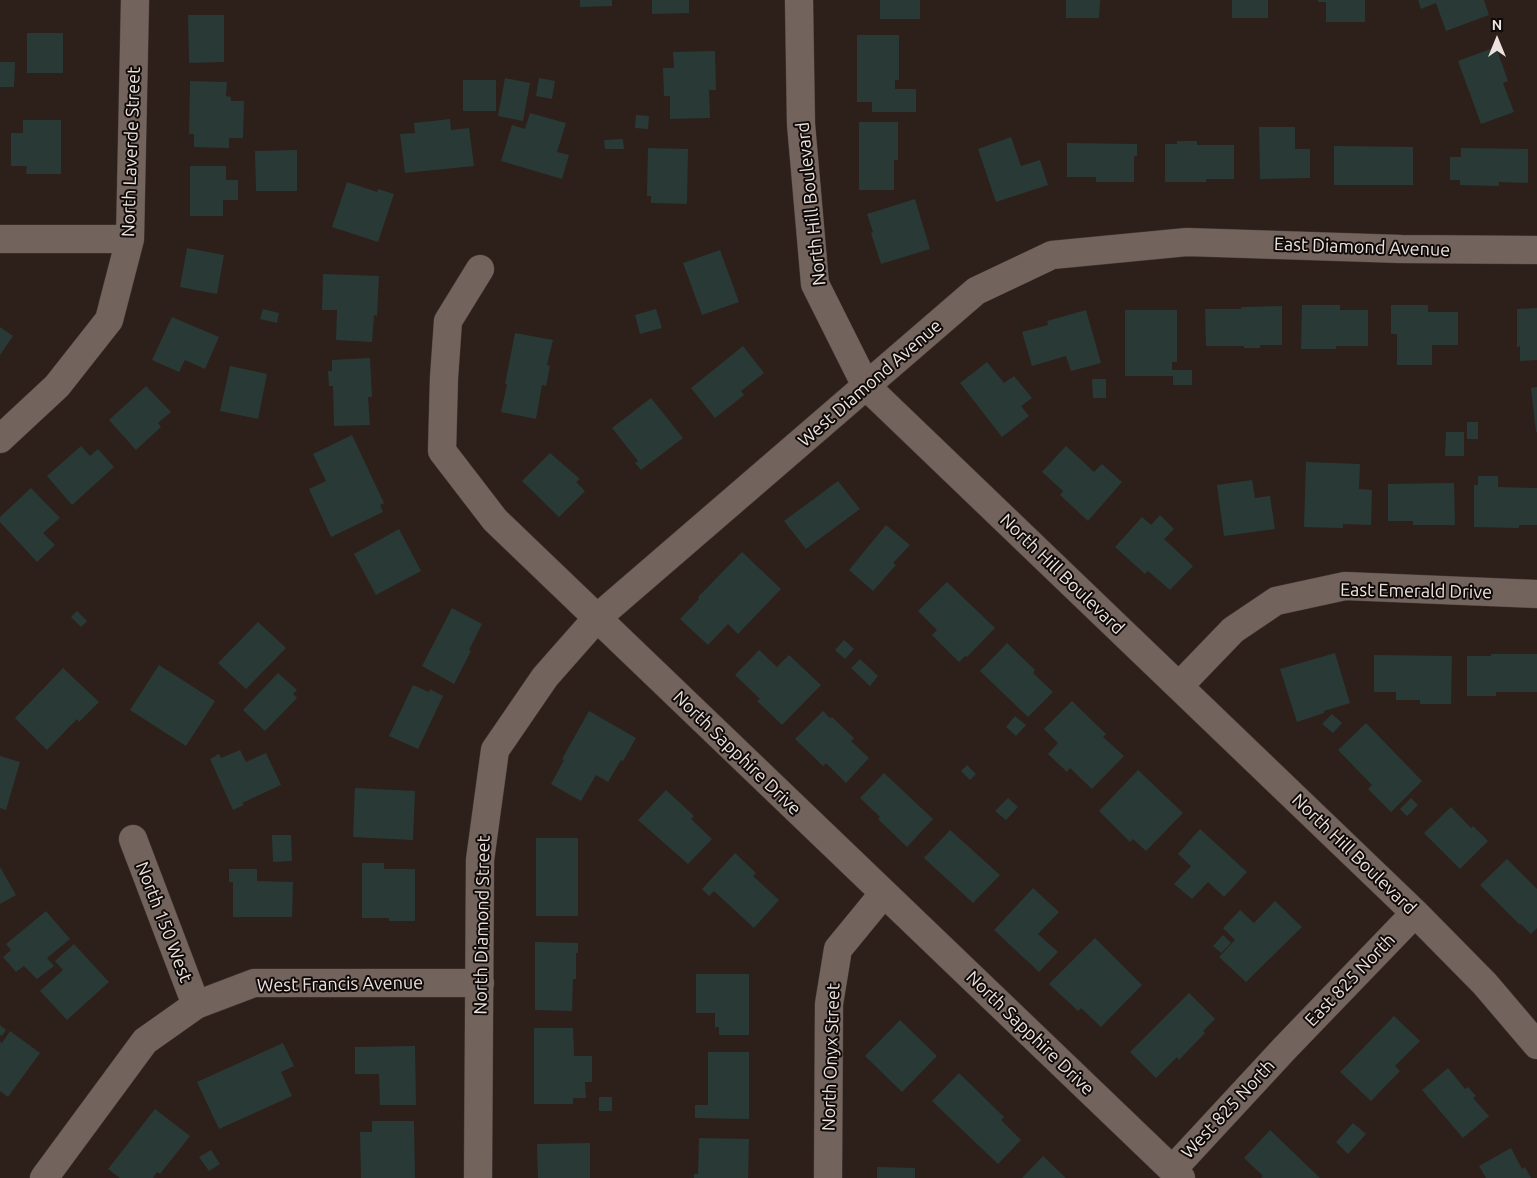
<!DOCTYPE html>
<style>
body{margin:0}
#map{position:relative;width:1537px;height:1178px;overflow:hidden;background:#2d1f1a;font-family:Ubuntu,sans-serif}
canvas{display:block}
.north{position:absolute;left:1472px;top:15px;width:50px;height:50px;-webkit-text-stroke:4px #100b09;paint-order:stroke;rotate:0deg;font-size:14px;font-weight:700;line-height:20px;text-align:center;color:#ece2df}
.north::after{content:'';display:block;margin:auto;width:18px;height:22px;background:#ece2df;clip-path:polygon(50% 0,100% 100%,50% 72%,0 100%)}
</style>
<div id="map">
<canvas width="1537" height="1178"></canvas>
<div class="north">N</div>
</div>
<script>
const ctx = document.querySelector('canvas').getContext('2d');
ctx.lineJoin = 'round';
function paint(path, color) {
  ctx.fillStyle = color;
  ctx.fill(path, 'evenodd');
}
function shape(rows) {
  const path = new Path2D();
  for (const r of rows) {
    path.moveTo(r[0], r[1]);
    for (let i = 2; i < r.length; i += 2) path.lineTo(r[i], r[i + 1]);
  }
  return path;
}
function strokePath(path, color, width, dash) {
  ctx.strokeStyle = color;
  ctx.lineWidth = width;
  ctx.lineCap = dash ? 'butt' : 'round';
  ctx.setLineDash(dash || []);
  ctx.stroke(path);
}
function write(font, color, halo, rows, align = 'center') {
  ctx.font = font + ' Ubuntu,sans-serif';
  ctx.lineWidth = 4;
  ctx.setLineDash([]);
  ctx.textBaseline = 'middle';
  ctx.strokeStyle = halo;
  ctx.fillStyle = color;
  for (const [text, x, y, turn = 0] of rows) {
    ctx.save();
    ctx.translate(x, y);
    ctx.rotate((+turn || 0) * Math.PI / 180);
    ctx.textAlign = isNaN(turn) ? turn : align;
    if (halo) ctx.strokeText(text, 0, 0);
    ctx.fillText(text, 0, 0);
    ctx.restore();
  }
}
const building = shape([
 [580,0,612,0,612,6,580,7],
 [652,0,689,0,689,13,652,14],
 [880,0,920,0,920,19,880,19],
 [1066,0,1100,0,1099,18,1066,18],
 [1232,0,1268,0,1268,18,1232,18],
 [1318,0,1365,0,1365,22,1326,22,1326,2,1318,2],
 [1418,0,1484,0,1489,15,1446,31,1436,3,1421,9],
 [188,15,224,15,224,62,189,63],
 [27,33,63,33,63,73,27,73],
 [857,35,899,35,899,80,895,80,895,89,916,89,916,112,872,112,872,102,857,102],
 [1496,47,1508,81,1503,83,1514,112,1481,124,1458,61],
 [715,51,716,90,709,90,710,118,670,119,670,96,664,96,663,68,674,68,673,52],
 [0,62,15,62,14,87,0,87],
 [505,78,530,83,523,121,498,116],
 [539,78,555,81,552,99,536,96],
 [463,80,496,80,496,111,463,111],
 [190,81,227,82,226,96,231,97,231,101,244,101,243,138,229,138,229,148,194,147,194,134,189,134],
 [530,113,566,123,557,152,569,155,562,179,501,161,512,125,525,129],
 [636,115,649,116,648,129,635,128],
 [450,119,451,130,469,128,474,166,405,173,400,134,415,133,414,123],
 [23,120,61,120,61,174,26,174,27,166,11,166,11,133,23,133],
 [859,122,898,122,898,160,894,160,894,190,859,190],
 [1259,127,1295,127,1295,149,1310,149,1310,178,1260,179],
 [1011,137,1021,166,1040,160,1048,185,996,202,978,149],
 [623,139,624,149,605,149,604,140],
 [1177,141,1197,141,1197,145,1234,145,1234,179,1206,179,1206,182,1165,182,1165,144,1177,144],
 [1067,143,1137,144,1137,156,1134,156,1134,182,1096,182,1096,177,1067,177],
 [1334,146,1413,147,1413,185,1334,185],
 [648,148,688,149,687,204,651,203,651,196,647,196],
 [1461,148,1528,149,1528,183,1499,182,1499,186,1460,185,1460,180,1450,180,1450,157,1461,157],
 [297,150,297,191,256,191,255,151],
 [190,166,226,166,226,180,238,180,238,200,223,200,223,216,190,216],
 [347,182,377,192,378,189,394,194,378,242,332,227],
 [915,199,930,249,881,264,871,233,873,232,867,214],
 [187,248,224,255,217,294,180,287],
 [720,250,739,302,702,315,683,263],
 [323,274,379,276,377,316,374,315,372,342,336,340,337,310,322,310],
 [1302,305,1340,305,1340,310,1368,310,1368,346,1336,346,1336,349,1301,349],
 [1391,305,1428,305,1428,312,1458,312,1458,345,1432,345,1432,365,1397,365,1397,334,1391,334],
 [1282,306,1282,345,1260,345,1260,348,1244,348,1244,346,1206,346,1205,309,1241,309,1241,307],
 [1537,308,1537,360,1520,361,1520,346,1517,347,1517,309],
 [263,309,279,313,277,323,260,319],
 [656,309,662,328,640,334,635,315],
 [1086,310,1101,363,1071,371,1066,356,1032,366,1022,332,1048,325,1047,321],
 [1125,310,1177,310,1177,362,1172,362,1172,370,1192,370,1192,385,1173,385,1173,376,1125,376],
 [172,317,219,337,205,369,185,360,179,372,152,360],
 [0,327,13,336,0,355],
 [515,333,553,340,547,365,550,366,546,386,542,385,536,419,501,412,507,384,505,384],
 [743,346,764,373,741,391,744,395,715,418,691,388],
 [370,358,372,397,368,397,370,425,334,426,333,386,329,386,328,371,332,371,332,360],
 [987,362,1004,383,1014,376,1032,398,1021,406,1029,416,1002,437,960,383],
 [230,366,267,374,258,419,220,411],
 [1092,379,1106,379,1106,398,1093,398],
 [146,386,171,412,158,423,161,427,136,450,109,420],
 [1537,387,1537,432,1536,432,1531,388],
 [651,398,683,438,641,470,635,463,638,461,612,428],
 [1467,422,1478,422,1478,439,1467,439],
 [1446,432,1464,432,1464,456,1445,456],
 [352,435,384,503,380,505,383,512,331,537,309,489,326,481,313,454],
 [81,446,90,456,98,449,114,467,72,505,47,476],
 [1066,446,1094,472,1102,464,1122,482,1088,521,1060,495,1063,491,1042,472],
 [550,453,580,479,576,482,585,491,559,517,522,481],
 [1306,462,1360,464,1359,489,1372,490,1371,525,1343,524,1343,528,1304,527],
 [1478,476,1498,476,1498,487,1537,488,1537,525,1519,525,1519,528,1474,527,1474,485,1478,485],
 [1252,480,1255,498,1270,496,1275,529,1224,536,1217,485],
 [838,481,860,509,806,549,784,521],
 [1454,483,1455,525,1413,525,1413,521,1388,521,1388,484],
 [31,488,60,518,43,533,55,545,37,562,0,522,0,517],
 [1160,515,1174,529,1164,539,1193,566,1170,590,1148,571,1145,574,1115,547,1142,517,1151,525],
 [886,525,910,545,893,563,896,565,873,591,849,570],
 [399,529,421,571,376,595,354,554],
 [742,552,781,589,738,634,728,624,708,645,680,619,699,599,698,597],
 [947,582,995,628,967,657,965,656,959,662,932,635,937,630,918,611],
 [452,608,482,624,469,650,471,651,454,684,422,666],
 [77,611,87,621,81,627,71,617],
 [258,622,286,648,246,689,218,663],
 [844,640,854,649,845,659,835,650],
 [1007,643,1035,670,1033,673,1053,692,1028,717,980,671],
 [759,650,777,667,789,655,821,685,782,725,757,701,760,699,735,675],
 [1335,653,1350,703,1324,711,1324,713,1297,722,1280,669],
 [1491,654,1537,654,1537,692,1496,692,1496,696,1467,696,1467,656,1491,656],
 [1374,655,1452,656,1451,704,1420,704,1420,700,1396,700,1396,692,1374,692],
 [860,659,878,676,870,686,851,668],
 [159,665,215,701,186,746,130,710],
 [63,668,99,702,79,722,77,719,47,750,15,718],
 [278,673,297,690,293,694,297,698,265,731,243,710],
 [413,685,429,692,430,689,443,696,418,749,389,736],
 [1072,701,1106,734,1103,737,1124,756,1092,789,1070,768,1067,772,1048,754,1058,743,1044,729],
 [589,711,636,738,623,761,621,760,608,782,596,775,581,801,551,784,564,760,562,759],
 [823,711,830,718,832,717,854,738,851,741,869,758,846,783,826,763,823,766,795,739],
 [1332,714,1342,723,1333,733,1322,724],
 [1015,716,1026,725,1016,736,1006,727],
 [1366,723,1422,781,1391,812,1368,789,1372,785,1338,750],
 [240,750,246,762,266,753,281,785,242,803,244,805,233,810,210,759,219,754,221,758],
 [0,756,20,762,6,810,0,808],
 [967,765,976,774,970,780,961,771],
 [1138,770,1183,813,1146,851,1133,839,1130,842,1099,811],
 [884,773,933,819,907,847,878,819,880,817,860,798],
 [355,788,415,791,413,840,353,837],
 [666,790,694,816,691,819,712,839,688,864,638,820],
 [1008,798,1018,807,1006,820,995,811],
 [1411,798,1418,805,1407,816,1400,809],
 [1451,807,1471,828,1473,826,1488,841,1460,869,1424,833],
 [1200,829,1247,872,1224,897,1208,882,1192,899,1174,884,1191,866,1178,854],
 [950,830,1000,875,973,903,924,858],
 [272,835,291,835,292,861,273,862],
 [536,838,578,838,578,916,536,916],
 [735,853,756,873,753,876,779,900,754,928,714,891,709,896,702,889],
 [1507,859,1537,889,1537,928,1531,934,1521,924,1520,925,1480,885],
 [362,863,384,863,384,869,415,869,415,921,389,921,389,918,362,918],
 [0,867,16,895,0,904],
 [229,869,257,869,257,881,293,882,292,917,233,917,233,882,229,882],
 [1033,888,1059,912,1038,934,1058,952,1039,972,994,930],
 [1275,901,1302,927,1246,982,1219,957,1235,940,1223,928,1240,910,1254,923],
 [46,911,70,939,47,958,54,966,37,979,24,966,16,972,3,957,11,950,6,944],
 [1223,935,1231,943,1221,953,1213,946],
 [1095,938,1142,985,1101,1027,1081,1008,1078,1011,1049,984],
 [535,942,578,943,578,953,576,953,576,979,573,979,572,1011,535,1010],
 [74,944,109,982,67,1020,40,991,63,970,55,961],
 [696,974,749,974,749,1035,719,1035,719,1027,715,1027,715,1013,696,1013],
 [1189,993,1215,1019,1203,1031,1205,1033,1179,1060,1177,1057,1156,1078,1130,1052],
 [1394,1016,1420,1041,1395,1066,1400,1071,1371,1101,1340,1072],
 [900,1020,937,1056,902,1092,865,1056],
 [0,1025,6,1030,2,1036,0,1035],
 [534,1028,573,1028,574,1056,592,1056,592,1082,585,1082,586,1098,573,1098,573,1104,534,1104],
 [10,1031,40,1053,8,1097,0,1091,0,1042,2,1043],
 [283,1043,294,1066,281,1072,292,1096,219,1129,197,1082],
 [415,1046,416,1105,380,1105,379,1074,355,1074,355,1047],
 [708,1052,749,1052,749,1119,695,1118,695,1105,708,1105],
 [1448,1068,1465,1089,1468,1087,1476,1096,1473,1098,1489,1116,1463,1138,1422,1090],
 [959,1073,1004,1117,1001,1120,1021,1140,998,1164,932,1101],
 [599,1097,612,1097,612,1111,599,1111],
 [155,1109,190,1136,160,1174,157,1172,153,1178,120,1178,108,1169],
 [372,1121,414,1121,415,1178,361,1178,360,1132,372,1132],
 [1353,1123,1366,1134,1348,1154,1336,1142],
 [1270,1130,1320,1178,1261,1178,1263,1176,1244,1158],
 [699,1138,749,1139,748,1178,694,1178,694,1174,698,1174],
 [590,1143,590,1178,538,1178,537,1144],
 [1511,1148,1522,1169,1525,1167,1531,1178,1486,1178,1479,1166],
 [211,1150,220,1164,209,1171,199,1157],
 [1043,1156,1066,1178,1022,1178],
 [877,1167,915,1168,915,1178,877,1178]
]);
const minor = shape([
 [799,0,801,124,815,284,866,386,1415,913,1485,984,1537,1045],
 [0,239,130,239],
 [480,269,448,321,444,378,442,451,495,520,1181,1178],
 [0,439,57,386,109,320,130,239,135,0],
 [1179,686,1233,630,1276,601,1345,586,1537,594],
 [133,839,196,1005],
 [1172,1170,1285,1048,1415,913],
 [44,1178,145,1041,196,1005,254,983,480,983],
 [478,1178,480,860,495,750,545,677,597,618,976,291,1052,255,1187,242,1401,249,1537,250],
 [828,1178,829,1004,838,949,884,893]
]);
const streetNames = [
 ["North Laverde Street",131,152,-88],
 ["North Hill Boulevard",811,204,-96],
 ["East Diamond Avenue",1362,247,2],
 ["West Diamond Avenue",870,383,-41],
 ["North Hill Boulevard",1062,574,44],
 ["East Emerald Drive",1416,591,1],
 ["North Sapphire Drive",737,753,44],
 ["North Hill Boulevard",1354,854,44],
 ["North 150 West",164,922,69],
 ["North Diamond Street",482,925,-89],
 ["East 825 North",1350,980,-46],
 ["West Francis Avenue",340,984,-1],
 ["North Sapphire Drive",1030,1033,44],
 ["North Onyx Street",831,1057,-88],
 ["West 825 North",1228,1109,-47]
];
paint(building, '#293a36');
strokePath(minor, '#483d39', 29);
strokePath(minor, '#73635d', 28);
write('18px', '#ece2df', '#100b09', streetNames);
</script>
